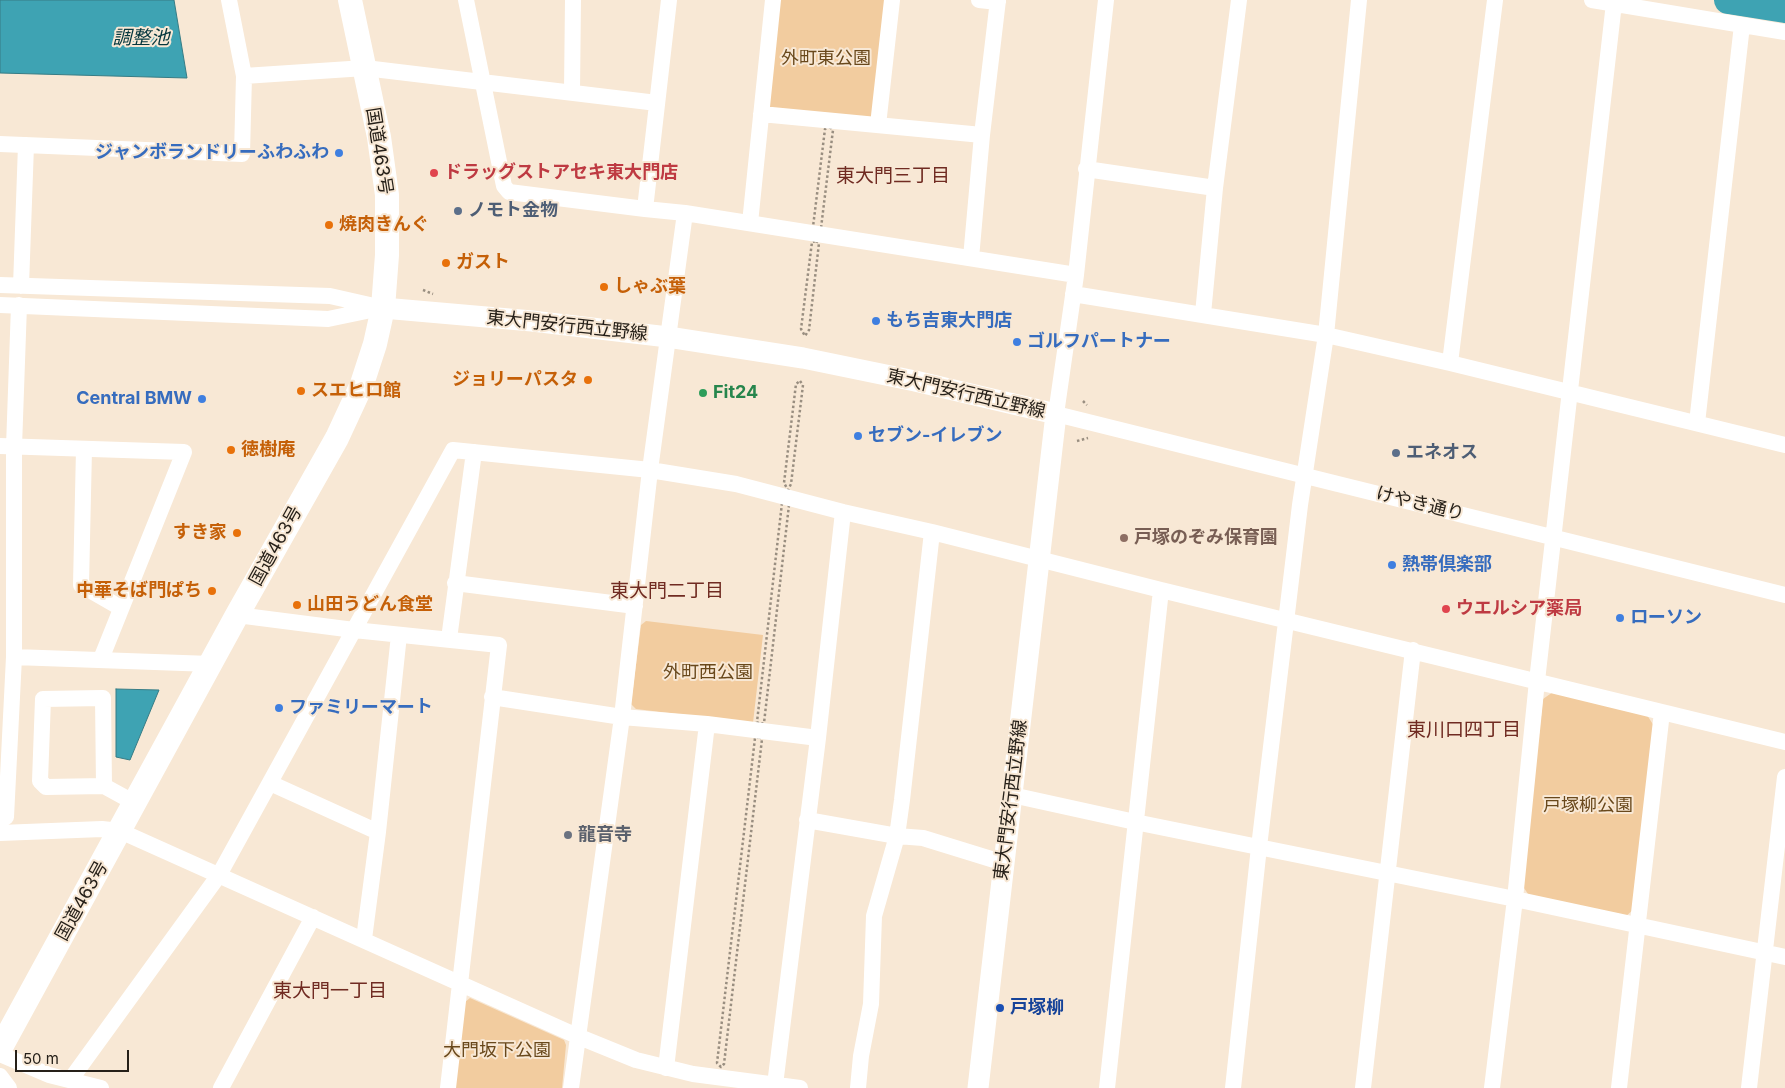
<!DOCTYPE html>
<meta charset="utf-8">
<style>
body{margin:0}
#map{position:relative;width:1785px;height:1088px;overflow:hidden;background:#f8e8d5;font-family:Inter,sans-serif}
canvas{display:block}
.scale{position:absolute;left:15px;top:1050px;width:114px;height:22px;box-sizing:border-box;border:2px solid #262019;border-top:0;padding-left:6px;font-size:15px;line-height:18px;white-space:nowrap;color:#262019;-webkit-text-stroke:4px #f8e8d5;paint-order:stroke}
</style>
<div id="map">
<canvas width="1785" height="1088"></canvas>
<div class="scale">50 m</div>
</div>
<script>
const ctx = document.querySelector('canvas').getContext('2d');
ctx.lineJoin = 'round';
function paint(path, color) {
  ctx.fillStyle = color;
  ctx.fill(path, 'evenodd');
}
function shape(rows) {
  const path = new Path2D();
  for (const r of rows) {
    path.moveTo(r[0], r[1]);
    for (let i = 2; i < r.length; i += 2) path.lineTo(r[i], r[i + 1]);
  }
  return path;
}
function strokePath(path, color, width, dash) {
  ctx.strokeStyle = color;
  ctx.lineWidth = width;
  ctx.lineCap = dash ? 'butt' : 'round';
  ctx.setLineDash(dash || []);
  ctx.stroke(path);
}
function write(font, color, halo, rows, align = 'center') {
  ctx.font = font + ' Inter,"Noto Sans JP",sans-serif';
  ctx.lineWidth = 4;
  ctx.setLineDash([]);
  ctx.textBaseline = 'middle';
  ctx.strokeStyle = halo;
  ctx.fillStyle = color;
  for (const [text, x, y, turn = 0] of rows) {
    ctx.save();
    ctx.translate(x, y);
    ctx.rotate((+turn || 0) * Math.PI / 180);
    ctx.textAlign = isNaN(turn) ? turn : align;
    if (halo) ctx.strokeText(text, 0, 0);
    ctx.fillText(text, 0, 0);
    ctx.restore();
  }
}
const green = shape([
 [778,0,886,0,875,118,770,109,765,104],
 [646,621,763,635,753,723,636,709,631,704,641,625],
 [1553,692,1647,715,1654,726,1634,909,1625,917,1530,897,1522,885,1543,699],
 [470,998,564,1040,566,1045,562,1088,454,1088,465,1002]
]);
const water = shape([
 [0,0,174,0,187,78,0,73,0,0],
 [116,689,159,690,130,760,116,757,116,689]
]);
const river = shape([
 [1728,0,1785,9]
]);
const path = shape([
 [830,127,833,130,821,228,817,230,813,227,825,129,830,127],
 [816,241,819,243,809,330,805,336,801,329,812,242,816,241],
 [423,290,433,294],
 [800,381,803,385,791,484,788,490,784,483,796,384,800,381],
 [1083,401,1087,405],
 [1077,441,1088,438],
 [786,501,789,505,764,723,760,724,757,722,782,503,786,501],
 [759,737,762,739,724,1064,721,1067,717,1063,755,738,759,737]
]);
const minor = shape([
 [466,0,504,186,509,192,645,209,685,213,1076,275],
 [979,0,998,2],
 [1106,0,1076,275,1056,414,1785,595],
 [1592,0,1785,32],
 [244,76,365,68,657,103],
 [572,91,573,0],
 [761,114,982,135],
 [878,125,892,0],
 [0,144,242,154,244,76,229,0],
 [1086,169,1215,188],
 [645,209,669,0],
 [750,223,773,0],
 [971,258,982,135,998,0],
 [0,285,330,296,383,308],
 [21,286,26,145],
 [1073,294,1326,335,1450,363,1785,445],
 [0,305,328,319,376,309],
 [1203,314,1215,188,1239,0],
 [1450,363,1495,0],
 [1697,423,1742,25],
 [0,446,184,452,101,659],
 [84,449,81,585,121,608],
 [455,583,635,606],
 [237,615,354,630,499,645,448,1088],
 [449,639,474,452],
 [14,657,211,664],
 [492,697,622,717,707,724,818,738],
 [270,783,378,832],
 [104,786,46,787,40,781,43,699,103,698,104,786,135,803],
 [1012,795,1135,822,1515,899,1785,957],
 [0,817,6,817,14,657,14,447,19,305],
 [807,820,897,836,923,838,1004,863],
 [0,833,102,829,120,831,577,1036,636,1060,693,1074,800,1088],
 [364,939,378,832,399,635],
 [0,1054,49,1075,101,1088],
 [666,1068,707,724],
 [0,1076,9,1088],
 [71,1079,219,875,453,450,650,470,736,484,843,512,932,532,1161,590,1785,742],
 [775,1085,818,738,843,512],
 [221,1088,313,917],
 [571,1088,622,717,650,470,685,213],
 [858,1088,861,1056,871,1004,874,916,897,836,902,800,932,532],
 [1107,1088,1161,590],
 [1233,1088,1259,847,1300,505,1326,335,1359,0],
 [1363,1088,1413,650],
 [1492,1088,1515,899,1537,681,1614,3],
 [1619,1088,1662,712],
 [1749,1088,1785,777]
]);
const major = shape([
 [383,308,532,321,668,337,803,358,915,381,1056,414,978,1088]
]);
const highway = shape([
 [0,1049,237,615,337,438,362,384,375,344,383,308,387,255,387,195,379,137,350,0]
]);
const markers = [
 [339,153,5,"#3f7fe0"],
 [434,173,5,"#e0444e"],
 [458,211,5,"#5c6f8a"],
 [329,225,5,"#e8710a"],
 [446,263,5,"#e8710a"],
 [604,287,5,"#e8710a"],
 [876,321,5,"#3f7fe0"],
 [1017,342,5,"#3f7fe0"],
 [588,380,5,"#e8710a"],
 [301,391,5,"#e8710a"],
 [703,393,5,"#2e9e5b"],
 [202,399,5,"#3f7fe0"],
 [858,436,5,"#3f7fe0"],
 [231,450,5,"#e8710a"],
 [1396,453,5,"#5c6f8a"],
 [237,533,5,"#e8710a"],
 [1124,538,5,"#8d6e63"],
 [1392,565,5,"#3f7fe0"],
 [212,591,5,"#e8710a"],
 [297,605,5,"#e8710a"],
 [1446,609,5,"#e0444e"],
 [1620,618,5,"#3f7fe0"],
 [279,708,5,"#3f7fe0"],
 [568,835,5,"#6b7280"],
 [1000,1008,5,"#1a4fb4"]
];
const parkNames = [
 ["外町東公園",826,59],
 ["外町西公園",708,673],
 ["戸塚柳公園",1588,806],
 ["大門坂下公園",497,1051]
];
const streetNames = [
 ["国道463号",379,151,81],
 ["東大門安行西立野線",567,326,6],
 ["東大門安行西立野線",966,394,13],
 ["けやき通り",1420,504,14],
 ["国道463号",276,546,-61],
 ["東大門安行西立野線",1011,800,-83],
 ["国道463号",82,901,-61]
];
const shopNames = [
 ["ジャンボランドリーふわふわ",329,153,"right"],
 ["もち吉東大門店",886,321],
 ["ゴルフパートナー",1027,342],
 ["Central BMW",192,399,"right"],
 ["セブン-イレブン",868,436],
 ["熱帯倶楽部",1402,565],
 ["ローソン",1630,618],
 ["ファミリーマート",289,708]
];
const healthNames = [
 ["ドラッグストアセキ東大門店",444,173],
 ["ウエルシア薬局",1456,609]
];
const serviceNames = [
 ["ノモト金物",468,211],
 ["エネオス",1406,453]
];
const foodNames = [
 ["焼肉きんぐ",339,225],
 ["ガスト",456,263],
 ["しゃぶ葉",614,287],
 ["ジョリーパスタ",578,380,"right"],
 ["スエヒロ館",311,391],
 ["徳樹庵",241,450],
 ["すき家",227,533,"right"],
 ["中華そば門ぱち",202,591,"right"],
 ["山田うどん食堂",307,605]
];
const leisureNames = [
 ["Fit24",713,393]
];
const educationNames = [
 ["戸塚のぞみ保育園",1134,538]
];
const worshipNames = [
 ["龍音寺",578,835]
];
const transitNames = [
 ["戸塚柳",1010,1008]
];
const waterNames = [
 ["調整池",141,38]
];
const neighbourhoodNames = [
 ["東大門三丁目",893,176],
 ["東大門二丁目",667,591],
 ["東川口四丁目",1464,730],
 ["東大門一丁目",330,991]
];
paint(green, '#f2cc9f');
paint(water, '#3ea3b3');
strokePath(water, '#377c85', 1);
strokePath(river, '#3ea3b3', 28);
strokePath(path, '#998e80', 2.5, [2.5, 2.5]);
strokePath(minor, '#fff', 16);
strokePath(major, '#fff', 21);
strokePath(highway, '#fff', 24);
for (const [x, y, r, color] of markers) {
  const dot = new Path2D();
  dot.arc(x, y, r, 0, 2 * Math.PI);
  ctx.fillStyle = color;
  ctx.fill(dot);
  strokePath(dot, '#f8e8d5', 2);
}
write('18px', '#69481b', '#f8e8d5', parkNames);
write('18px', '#262019', '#f8e8d5', streetNames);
write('bold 18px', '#366cbe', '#f8e8d5', shopNames, 'left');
write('bold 18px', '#be3a42', '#f8e8d5', healthNames, 'left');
write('bold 18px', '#4e5e75', '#f8e8d5', serviceNames, 'left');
write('bold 18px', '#c56008', '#f8e8d5', foodNames, 'left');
write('bold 18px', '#27864d', '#f8e8d5', leisureNames, 'left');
write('bold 18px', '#785e54', '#f8e8d5', educationNames, 'left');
write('bold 18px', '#5b616d', '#f8e8d5', worshipNames, 'left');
write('bold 18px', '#164399', '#f8e8d5', transitNames, 'left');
write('italic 19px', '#06373e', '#f8e8d5', waterNames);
write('19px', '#702b22', '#f8e8d5', neighbourhoodNames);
</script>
